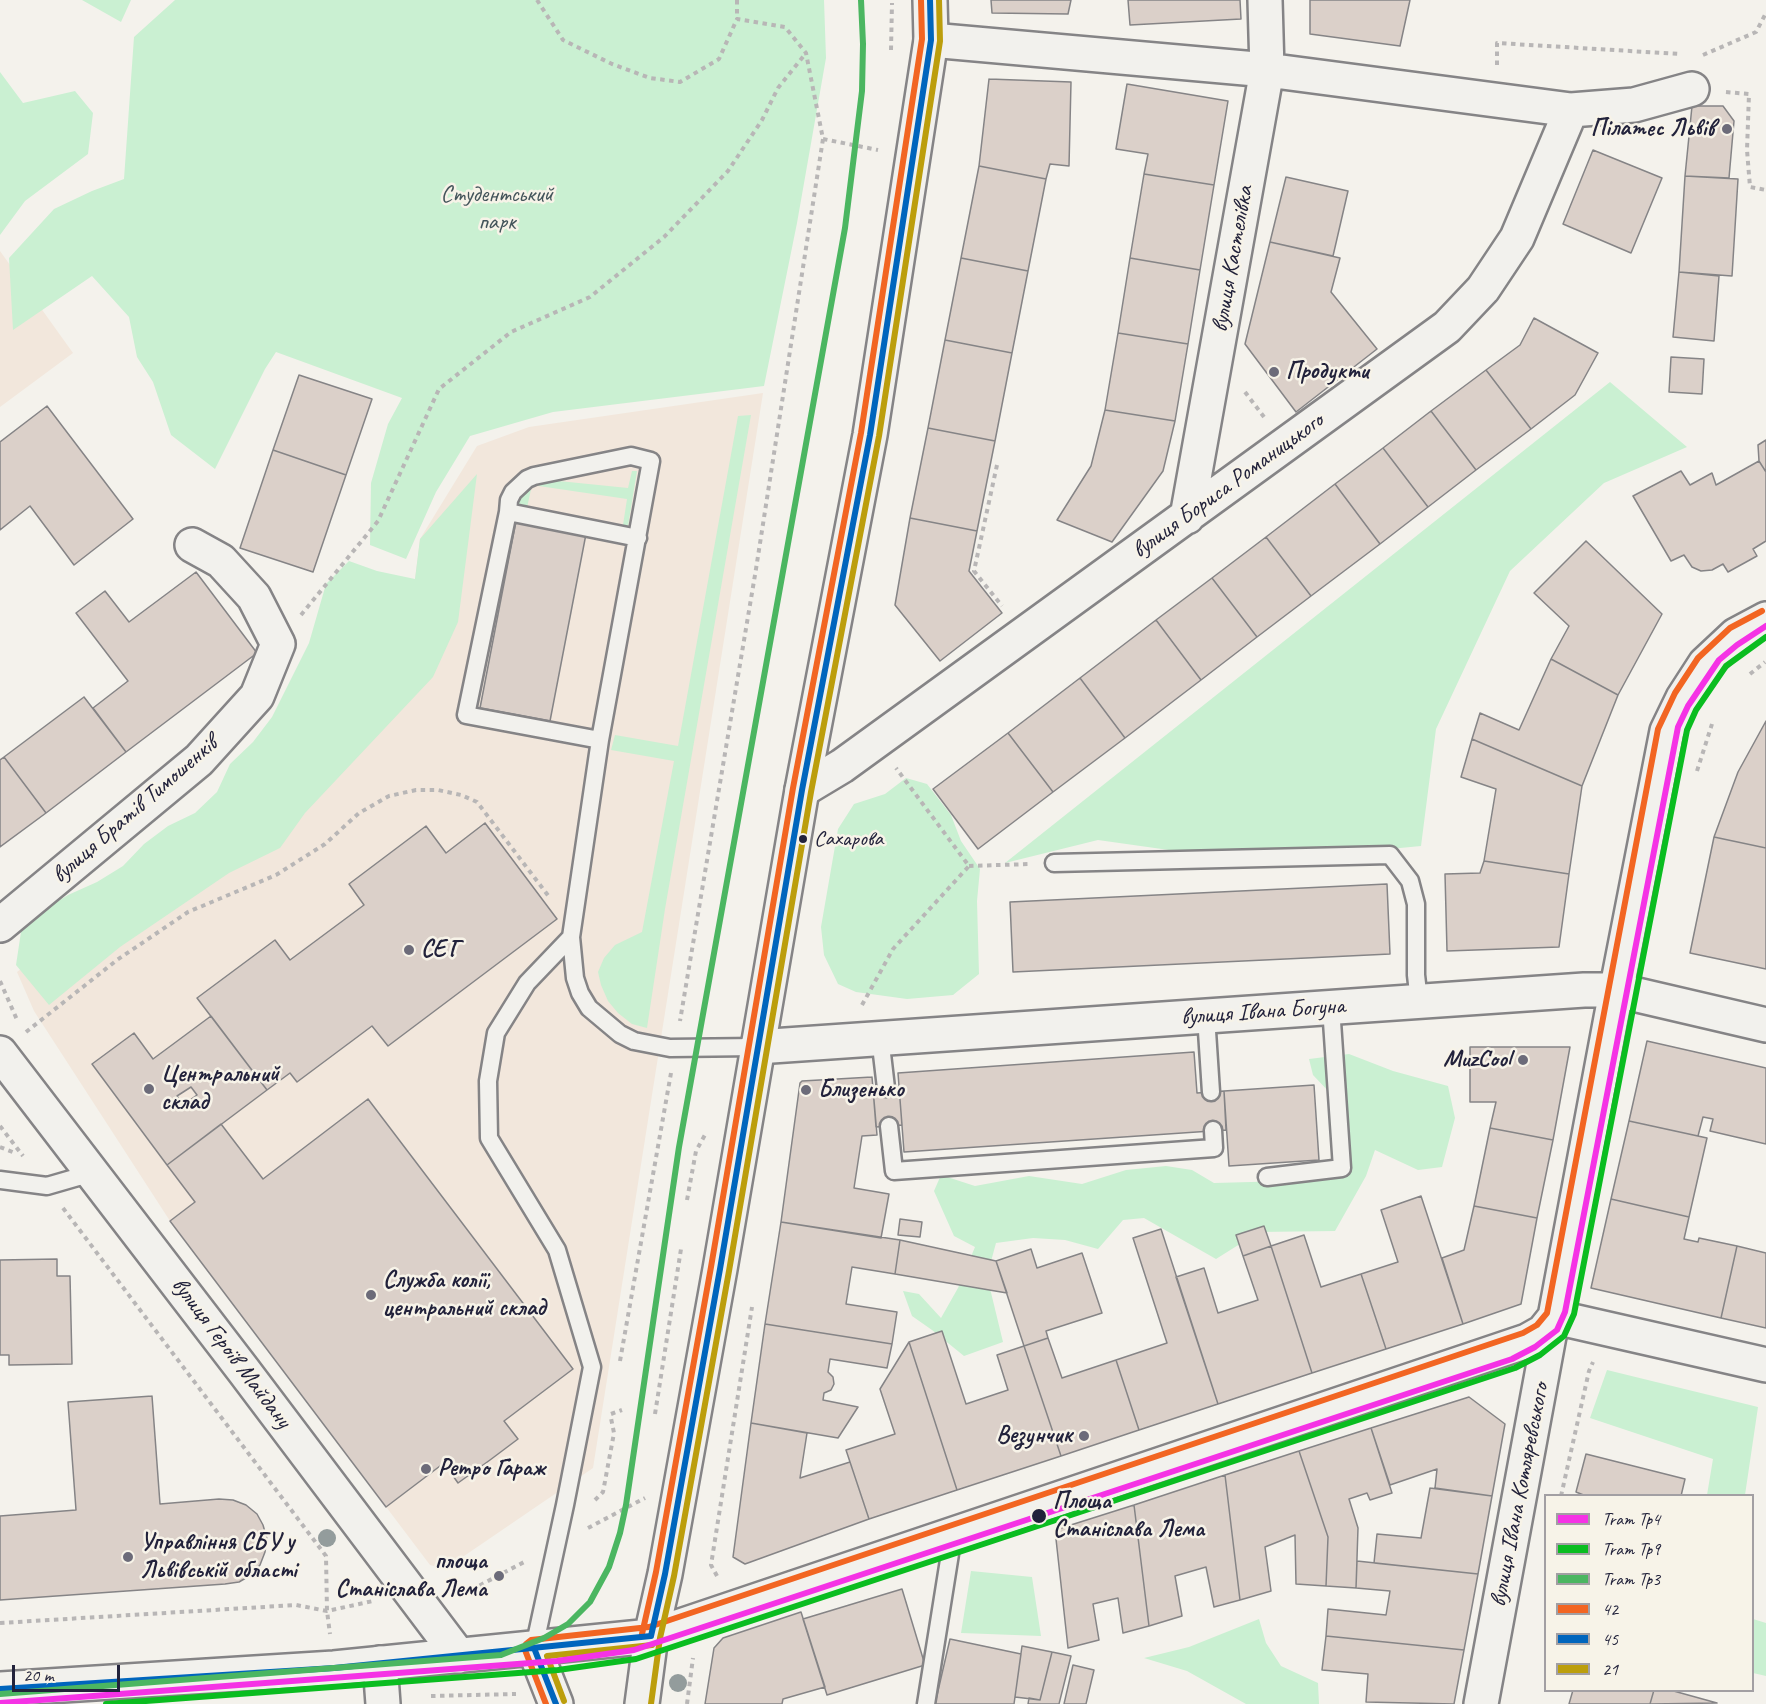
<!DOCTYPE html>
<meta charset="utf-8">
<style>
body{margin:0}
#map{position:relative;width:1766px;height:1704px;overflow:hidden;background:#f4f2ec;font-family:Caveat,sans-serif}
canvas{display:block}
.legend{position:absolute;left:1544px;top:1494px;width:210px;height:198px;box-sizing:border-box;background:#f7f3e8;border:2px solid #a29fa3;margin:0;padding:8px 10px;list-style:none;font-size:18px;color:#22223b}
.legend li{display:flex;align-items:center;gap:12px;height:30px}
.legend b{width:30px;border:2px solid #a29fa3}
.scale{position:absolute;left:12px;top:1665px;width:108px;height:27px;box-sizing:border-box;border:3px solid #22223b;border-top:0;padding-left:8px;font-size:18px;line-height:21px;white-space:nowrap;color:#22223b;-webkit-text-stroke:4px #f7f3e8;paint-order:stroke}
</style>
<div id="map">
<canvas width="1766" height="1704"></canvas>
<ul class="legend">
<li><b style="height:8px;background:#f532e5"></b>Tram Тр4</li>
<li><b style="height:8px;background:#0abd20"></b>Tram Тр9</li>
<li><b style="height:8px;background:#4bb661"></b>Tram Тр3</li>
<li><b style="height:8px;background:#f26522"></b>42</li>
<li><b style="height:8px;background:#0065bd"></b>45</li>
<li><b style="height:8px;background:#bc9e0c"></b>21</li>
</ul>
<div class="scale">20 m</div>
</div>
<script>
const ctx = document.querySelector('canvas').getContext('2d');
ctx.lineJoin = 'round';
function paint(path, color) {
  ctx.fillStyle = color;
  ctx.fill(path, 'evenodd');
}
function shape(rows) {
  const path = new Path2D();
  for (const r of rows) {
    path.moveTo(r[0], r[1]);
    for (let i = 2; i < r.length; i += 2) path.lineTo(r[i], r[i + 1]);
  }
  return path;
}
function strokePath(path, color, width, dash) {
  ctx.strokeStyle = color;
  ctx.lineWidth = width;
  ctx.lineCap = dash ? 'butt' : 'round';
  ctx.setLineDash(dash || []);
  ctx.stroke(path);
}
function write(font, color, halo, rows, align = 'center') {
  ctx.font = font + ' Caveat,sans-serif';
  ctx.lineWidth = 5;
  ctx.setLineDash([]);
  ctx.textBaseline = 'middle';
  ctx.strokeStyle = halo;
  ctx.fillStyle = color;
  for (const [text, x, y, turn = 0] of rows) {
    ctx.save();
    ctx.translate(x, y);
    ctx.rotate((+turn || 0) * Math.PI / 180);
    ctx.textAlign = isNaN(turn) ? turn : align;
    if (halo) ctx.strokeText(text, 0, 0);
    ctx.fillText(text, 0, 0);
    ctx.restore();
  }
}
const built = shape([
 [0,251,73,353,0,407],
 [763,393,593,1468,445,1569,430,1565,170,1221,34,1011,17,972,305,739,415,579,420,539,477,446,529,427]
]);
const green = shape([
 [82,0,131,0,121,22],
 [175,0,824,0,826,58,797,223,764,386,553,412,470,436,436,492,406,559,370,545,371,483,388,424,402,398,276,352,265,369,215,469,171,435,153,382,137,357,129,317,92,276,13,330,9,258,54,209,92,191,124,179,134,37],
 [0,72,23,103,75,91,93,113,88,154,25,201,0,235],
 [1610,382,1687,447,1604,483,1510,571,1436,729,1421,846,1254,862,1098,840,1005,863],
 [751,415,665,909,647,1028,632,1024,618,1013,608,1001,601,985,598,972,604,958,615,945,642,932,674,761,611,750,615,735,678,746,738,416],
 [632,471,637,471,628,526,623,525,627,499,532,485,526,512,513,509,514,498,539,479,628,488],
 [477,474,458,622,433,677,305,813,280,848,229,873,120,947,49,1005,16,965,21,932,42,911,68,895,97,882,123,866,144,844,168,826,195,813,217,792,230,764,253,742,272,717,309,643,326,584,349,561,377,571,415,579,420,539],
 [906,778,927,784,951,815,961,841,980,869,977,901,979,974,953,995,907,999,856,992,838,984,824,955,821,927,838,829,854,804,885,794],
 [1349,1054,1393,1071,1448,1086,1455,1118,1442,1167,1418,1170,1375,1150,1366,1176,1335,1231,1259,1232,1216,1259,1144,1218,1123,1220,1098,1249,1065,1240,1033,1238,996,1243,987,1276,1003,1342,964,1356,932,1330,912,1316,903,1291,919,1294,941,1318,958,1288,975,1247,954,1236,934,1191,941,1175,975,1186,1029,1176,1082,1184,1126,1170,1166,1166,1192,1170,1214,1183,1288,1181,1338,1163,1331,1094,1313,1075,1309,1059],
 [1607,1370,1758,1407,1745,1495,1707,1495,1713,1459,1590,1418],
 [971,1571,1032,1577,1041,1636,961,1633],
 [1259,1619,1266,1643,1281,1666,1318,1683,1319,1704,1246,1704,1187,1671,1144,1658,1189,1647],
 [1753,1619,1766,1623,1766,1676,1753,1673]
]);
const building = shape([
 [991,0,1071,0,1068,14,992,13,991,0],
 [1128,0,1240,0,1241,19,1130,25,1128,0],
 [1310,0,1410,0,1400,46,1310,34,1310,0],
 [989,79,1071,82,1069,166,1050,164,1046,179,979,166,989,79],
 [1127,84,1228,101,1214,185,1144,174,1148,154,1116,149,1127,84],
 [1692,106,1723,106,1734,121,1729,178,1685,176,1692,106],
 [1593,150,1662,178,1631,253,1563,224,1593,150],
 [979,166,1046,179,1028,271,961,258,979,166],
 [1144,174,1214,185,1200,270,1130,258,1144,174],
 [1685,176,1738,179,1732,276,1679,272,1685,176],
 [1286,177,1348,191,1333,256,1270,242,1286,177],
 [1270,242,1340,258,1331,292,1377,349,1296,412,1245,344,1270,242],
 [961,258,1028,271,1012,353,945,340,961,258],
 [1130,258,1200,270,1188,344,1118,333,1130,258],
 [1679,272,1719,276,1714,341,1673,337,1679,272],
 [1534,318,1598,353,1575,395,1531,429,1486,370,1520,345,1534,318],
 [1118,333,1188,344,1175,421,1105,410,1118,333],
 [945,340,1012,353,995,441,928,428,945,340],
 [1671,357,1704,359,1702,394,1669,392,1671,357],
 [1486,370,1531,429,1476,470,1431,411,1486,370],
 [299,375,372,399,346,475,273,450,299,375],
 [47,406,133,519,74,565,30,506,0,530,0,442,47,406],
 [1105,410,1175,421,1163,471,1112,542,1057,520,1091,466,1105,410],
 [1431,411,1476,470,1428,507,1383,448,1431,411],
 [928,428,995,441,977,531,910,518,928,428],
 [1766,440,1766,472,1759,461,1758,445,1766,440],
 [1383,448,1428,507,1380,544,1335,484,1383,448],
 [273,450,346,475,313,572,240,548,273,450],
 [1759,461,1766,472,1766,541,1753,549,1757,556,1728,572,1723,564,1712,570,1701,571,1692,567,1684,555,1671,561,1633,496,1681,471,1690,485,1712,473,1716,485,1759,461],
 [1335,484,1380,544,1311,596,1266,537,1335,484],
 [910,518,977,531,969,571,1002,613,940,661,895,605,910,518],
 [516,521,586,534,550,721,480,708,516,521],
 [1266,537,1311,596,1257,637,1212,578,1266,537],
 [1586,541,1662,614,1618,695,1551,659,1569,626,1534,593,1586,541],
 [196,572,257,653,126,752,93,708,128,681,76,613,105,591,129,622,196,572],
 [1212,578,1257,637,1201,680,1156,620,1212,578],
 [1156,620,1201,680,1125,738,1080,678,1156,620],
 [1551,659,1618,695,1582,786,1472,739,1480,713,1519,730,1551,659],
 [1080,678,1125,738,1053,792,1008,733,1080,678],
 [84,697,126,752,46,813,4,757,84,697],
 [1766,721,1766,848,1714,837,1738,772,1766,721],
 [1008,733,1053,792,978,849,933,789,1008,733],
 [1472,739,1582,786,1569,874,1484,861,1496,789,1461,777,1472,739],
 [4,757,46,813,0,847,0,760,4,757],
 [485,823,557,919,388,1046,372,1026,297,1082,290,1073,267,1090,197,998,275,940,290,960,364,905,349,884,426,826,446,853,485,823],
 [1714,837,1766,848,1766,969,1690,953,1714,837],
 [1484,861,1569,874,1559,947,1447,951,1445,874,1480,873,1484,861],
 [1387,884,1390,954,1013,972,1010,902,1387,884],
 [211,1016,267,1090,167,1165,92,1064,134,1033,153,1059,211,1016],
 [191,1087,197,1095,183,1105,177,1096,191,1087],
 [1647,1041,1766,1068,1766,1144,1710,1131,1713,1119,1703,1117,1698,1136,1629,1121,1647,1041],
 [1470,1047,1570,1047,1553,1140,1490,1128,1496,1102,1470,1102,1470,1047],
 [1194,1052,1197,1093,1224,1091,1226,1130,904,1152,898,1073,1194,1052],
 [872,1077,877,1135,862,1136,854,1188,889,1194,881,1238,781,1222,800,1083,802,1081,872,1077],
 [1314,1085,1319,1160,1229,1166,1224,1091,1314,1085],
 [899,1087,902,1125,876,1127,873,1089,899,1087],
 [368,1099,573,1369,504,1421,518,1439,490,1460,458,1483,444,1463,386,1507,170,1221,195,1202,167,1165,221,1124,263,1179,368,1099],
 [1629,1121,1707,1138,1689,1217,1611,1199,1629,1121],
 [1490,1128,1553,1140,1537,1218,1474,1206,1490,1128],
 [1421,1196,1463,1324,1386,1349,1361,1274,1398,1262,1381,1210,1421,1196],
 [1611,1199,1689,1217,1684,1239,1698,1242,1699,1238,1737,1246,1721,1318,1591,1288,1611,1199],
 [1474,1206,1537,1218,1521,1304,1463,1324,1442,1258,1464,1250,1474,1206],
 [900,1219,922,1222,920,1237,898,1235,900,1219],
 [781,1222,900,1240,895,1274,852,1267,846,1304,897,1312,892,1344,765,1324,781,1222],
 [1264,1226,1271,1246,1243,1256,1236,1235,1264,1226],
 [1161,1229,1218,1404,1139,1430,1116,1360,1167,1343,1133,1238,1161,1229],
 [1304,1235,1321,1287,1361,1274,1386,1349,1312,1373,1271,1246,1304,1235],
 [900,1240,996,1261,1007,1293,895,1274,900,1240],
 [1271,1246,1312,1373,1218,1404,1176,1277,1204,1268,1218,1313,1258,1300,1243,1256,1271,1246],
 [1737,1246,1766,1253,1766,1328,1721,1318,1737,1246],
 [1031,1249,1037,1268,1082,1253,1102,1313,1046,1331,1048,1338,1024,1346,996,1261,1031,1249],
 [57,1259,57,1276,70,1276,72,1364,9,1365,9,1355,0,1355,0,1260,57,1259],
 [765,1324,892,1344,887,1368,830,1359,828,1372,833,1377,834,1384,831,1390,824,1393,823,1400,858,1407,838,1438,751,1423,765,1324],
 [942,1331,966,1404,1008,1390,997,1355,1024,1346,1061,1456,957,1490,909,1342,942,1331],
 [1048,1338,1062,1378,1116,1360,1139,1430,1061,1456,1024,1346,1048,1338],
 [909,1342,957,1490,869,1519,846,1450,895,1434,880,1389,909,1342],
 [152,1396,160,1504,219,1499,233,1500,246,1505,257,1514,263,1525,267,1539,265,1552,260,1565,251,1575,239,1582,225,1584,0,1600,0,1516,76,1510,68,1402,152,1396],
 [1469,1397,1505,1424,1492,1496,1435,1488,1437,1469,1390,1485,1371,1428,1469,1397],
 [751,1423,807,1433,800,1478,850,1462,869,1519,745,1564,733,1557,751,1423],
 [1371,1428,1392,1493,1370,1500,1367,1493,1349,1499,1358,1528,1356,1588,1326,1586,1328,1537,1299,1451,1371,1428],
 [1299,1451,1328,1537,1326,1586,1296,1584,1295,1535,1265,1547,1271,1591,1240,1600,1225,1475,1299,1451],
 [1586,1454,1685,1479,1681,1496,1586,1496,1576,1492,1586,1454],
 [1225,1475,1240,1600,1214,1607,1206,1567,1175,1576,1182,1616,1149,1626,1134,1505,1225,1475],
 [1430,1488,1492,1496,1478,1574,1374,1563,1377,1534,1421,1538,1430,1488],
 [1134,1505,1149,1626,1123,1633,1118,1598,1093,1604,1099,1640,1068,1648,1055,1530,1134,1505],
 [1357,1561,1478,1574,1464,1650,1326,1636,1328,1609,1386,1615,1390,1591,1356,1588,1357,1561],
 [902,1589,925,1665,827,1695,803,1619,902,1589],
 [801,1612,825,1687,783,1699,782,1704,705,1704,714,1648,723,1638,801,1612],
 [1326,1636,1464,1650,1454,1704,1366,1702,1368,1674,1322,1670,1326,1636],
 [950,1639,1021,1654,1014,1704,935,1704,950,1639],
 [1022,1646,1052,1652,1040,1700,1015,1697,1022,1646],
 [1052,1652,1071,1656,1059,1704,1028,1704,1029,1698,1040,1700,1052,1652],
 [1073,1665,1094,1670,1086,1704,1064,1704,1073,1665],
 [1573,1690,1654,1690,1650,1704,1569,1704,1573,1690],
 [1654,1690,1670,1690,1717,1703,1650,1704,1654,1690]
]);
const path = shape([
 [537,0,563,40,612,64,650,78,680,82,719,59,737,19,785,27,806,53,823,139,756,569,680,1021],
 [737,0,737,19],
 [891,50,892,3],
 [1703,55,1756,32,1766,13],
 [1497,65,1497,43,1680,54],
 [1726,92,1749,94,1747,150,1750,187,1766,190],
 [823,139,878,150],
 [1245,392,1264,417],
 [997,465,974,571,1002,606],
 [301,615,378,521,439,389,511,332,590,297,664,237,728,171,762,120,778,88,806,53],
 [1750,674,1765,662],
 [1697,771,1712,724],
 [969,866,1030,864],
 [0,981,18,1022],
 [862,1005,893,949,969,866,896,768],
 [26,1032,117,960,188,912,276,875,325,844,359,813,389,796,416,790,438,790,461,795,477,802,550,898],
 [0,1126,23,1156],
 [0,1147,15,1153],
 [687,1200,696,1151,706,1133],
 [63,1208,326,1556,327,1611,330,1634],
 [620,1361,671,1073],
 [611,1414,622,1410],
 [655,1414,681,1249],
 [1561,1496,1589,1371,1593,1362],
 [595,1500,603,1492,614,1433,611,1418],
 [588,1528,645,1498],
 [717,1576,711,1565,752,1307],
 [454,1591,469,1591,526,1561],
 [0,1623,296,1605,327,1611,373,1601],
 [431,1696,516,1694],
 [687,1704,693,1658]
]);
const lane = shape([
 [508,512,509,500,513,492,527,479,534,476,631,456,651,461,600,740,571,937,527,983,496,1033,488,1081,489,1138,557,1250,592,1367,565,1505,534,1648],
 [600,740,466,715,508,512,638,538],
 [1054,863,1390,855,1410,881,1416,904,1416,975,1419,1001],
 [571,937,575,978,580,993,589,1008,620,1034,634,1041,670,1048,757,1047],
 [1206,1016,1211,1092],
 [880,1037,886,1088],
 [889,1126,894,1171,1214,1148,1213,1130],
 [1267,1177,1342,1168,1331,1007],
 [0,1180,47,1186,92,1173],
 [926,1704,953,1535]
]);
const street = shape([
 [931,40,1267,70,1571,110,1634,105,1692,89],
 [1187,517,1267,70,1265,0],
 [802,790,842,766,1447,327,1483,289,1517,238,1571,110],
 [0,925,199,760,257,696,278,644,254,597,221,561,192,545],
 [757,1047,1584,990,1616,990,1766,1025],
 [380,1663,383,1704],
 [1481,1704,1549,1336,1555,1317,1766,1365]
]);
const secondary = shape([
 [0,1053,244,1371,459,1656],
 [534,1648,556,1704],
 [0,1689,334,1668,651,1636,1527,1341,1543,1332,1555,1317,1611,1018,1667,731,1683,698,1705,664,1736,635,1766,619],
 [642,1704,651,1636,665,1574,720,1269,802,790,870,435,931,40,930,0]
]);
const bus1 = shape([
 [642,1634,656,1572,711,1267,793,788,861,433,922,39,921,0],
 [546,1704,525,1650,526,1644,531,1640,649,1627,1523,1333,1537,1325,1547,1313,1658,729,1675,693,1698,658,1730,628,1762,611]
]);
const bus2 = shape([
 [651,1636,665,1574,720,1269,802,790,870,435,931,40,930,0],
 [534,1648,556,1704],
 [0,1689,334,1668,651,1636]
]);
const bus3 = shape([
 [564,1701,547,1656,652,1645],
 [651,1704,660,1638,674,1576,729,1271,811,792,879,436,940,41,939,0]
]);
const tram1 = shape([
 [0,1703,557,1661,634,1650,1512,1359,1535,1347,1557,1330,1565,1312,1678,727,1688,706,1719,660,1737,645,1766,626]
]);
const tram2 = shape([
 [106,1704,558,1670,636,1659,1515,1368,1540,1355,1564,1336,1574,1314,1687,730,1696,710,1726,666,1766,637]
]);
const tram3 = shape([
 [0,1694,501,1655,544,1638,568,1624,590,1602,609,1567,620,1533,626,1505,679,1147,845,228,862,91,863,44,861,0]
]);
const trees = [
 [327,1538],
 [678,1683]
];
const markers = [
 [1727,129,6,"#6c6b79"],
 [1274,372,6,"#6c6b79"],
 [803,839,5,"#22223b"],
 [409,950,6,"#6c6b79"],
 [1523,1060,6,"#6c6b79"],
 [149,1089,6,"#6c6b79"],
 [806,1090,6,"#6c6b79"],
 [371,1295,6,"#6c6b79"],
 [1084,1436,6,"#6c6b79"],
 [426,1469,6,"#6c6b79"],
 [1039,1516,8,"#22223b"],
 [128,1557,6,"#6c6b79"],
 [499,1576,6,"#6c6b79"]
];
const busNames = [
 ["Сахарова",814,839]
];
const poiNames = [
 ["Пілатес Львів",1715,129,"right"],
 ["Продукти",1286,372],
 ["СЕГ",421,950],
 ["MuzCool",1511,1060,"right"],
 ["Центральний",161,1075],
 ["склад",161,1103],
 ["Близенько",818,1090],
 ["Служба колії,",383,1281],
 ["центральний склад",383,1309],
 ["Везунчик",1072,1436,"right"],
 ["Ретро Гараж",438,1469],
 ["Управління СБУ у",140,1543],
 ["Львівській області",140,1571],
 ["площа",487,1562,"right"],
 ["Станіслава Лема",487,1590,"right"]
];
const parkNames = [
 ["Студентський",497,195],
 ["парк",497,223]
];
const streetNames = [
 ["вулиця Кастелівка",1233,259,-80],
 ["вулиця Бориса Романицького",1228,486,-36],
 ["вулиця Братів Тимошенків",135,810,-41],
 ["вулиця Івана Богуна",1263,1012,-4],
 ["вулиця Героїв Майдану",231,1353,53],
 ["вулиця Івана Котляревського",1520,1495,-79]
];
const stopNames = [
 ["Площа",1053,1502],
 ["Станіслава Лема",1053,1530]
];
paint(built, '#f2e7dc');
paint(green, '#caf0d2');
paint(building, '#dbd0c9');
strokePath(building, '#858486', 1.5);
strokePath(lane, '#858486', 21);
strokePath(street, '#858486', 38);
strokePath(secondary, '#858486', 38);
strokePath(path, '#b8b6b6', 4, [4.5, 4.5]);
strokePath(lane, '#f2f1ed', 16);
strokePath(street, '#f2f1ed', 33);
strokePath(secondary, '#f2f1ed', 33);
strokePath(bus1, '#f26522', 6);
strokePath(bus2, '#0065bd', 6);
strokePath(bus3, '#bc9e0c', 6);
strokePath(tram1, '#f532e5', 6);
strokePath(tram2, '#0abd20', 6);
strokePath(tram3, '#4bb661', 6);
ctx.fillStyle = '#939c9c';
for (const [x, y] of trees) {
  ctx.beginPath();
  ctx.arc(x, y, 9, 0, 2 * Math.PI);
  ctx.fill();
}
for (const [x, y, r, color] of markers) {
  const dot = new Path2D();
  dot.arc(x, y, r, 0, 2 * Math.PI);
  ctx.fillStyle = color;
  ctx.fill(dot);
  strokePath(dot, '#f7f3e8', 2);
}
write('22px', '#22223b', '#f7f3e8', busNames, 'left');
write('bold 24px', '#22223b', '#f7f3e8', poiNames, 'left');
write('24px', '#44555b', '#f7f3e8', parkNames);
write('24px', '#22223b', '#f7f3e8', streetNames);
write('bold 24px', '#22223b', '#f7f3e8', stopNames, 'left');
</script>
